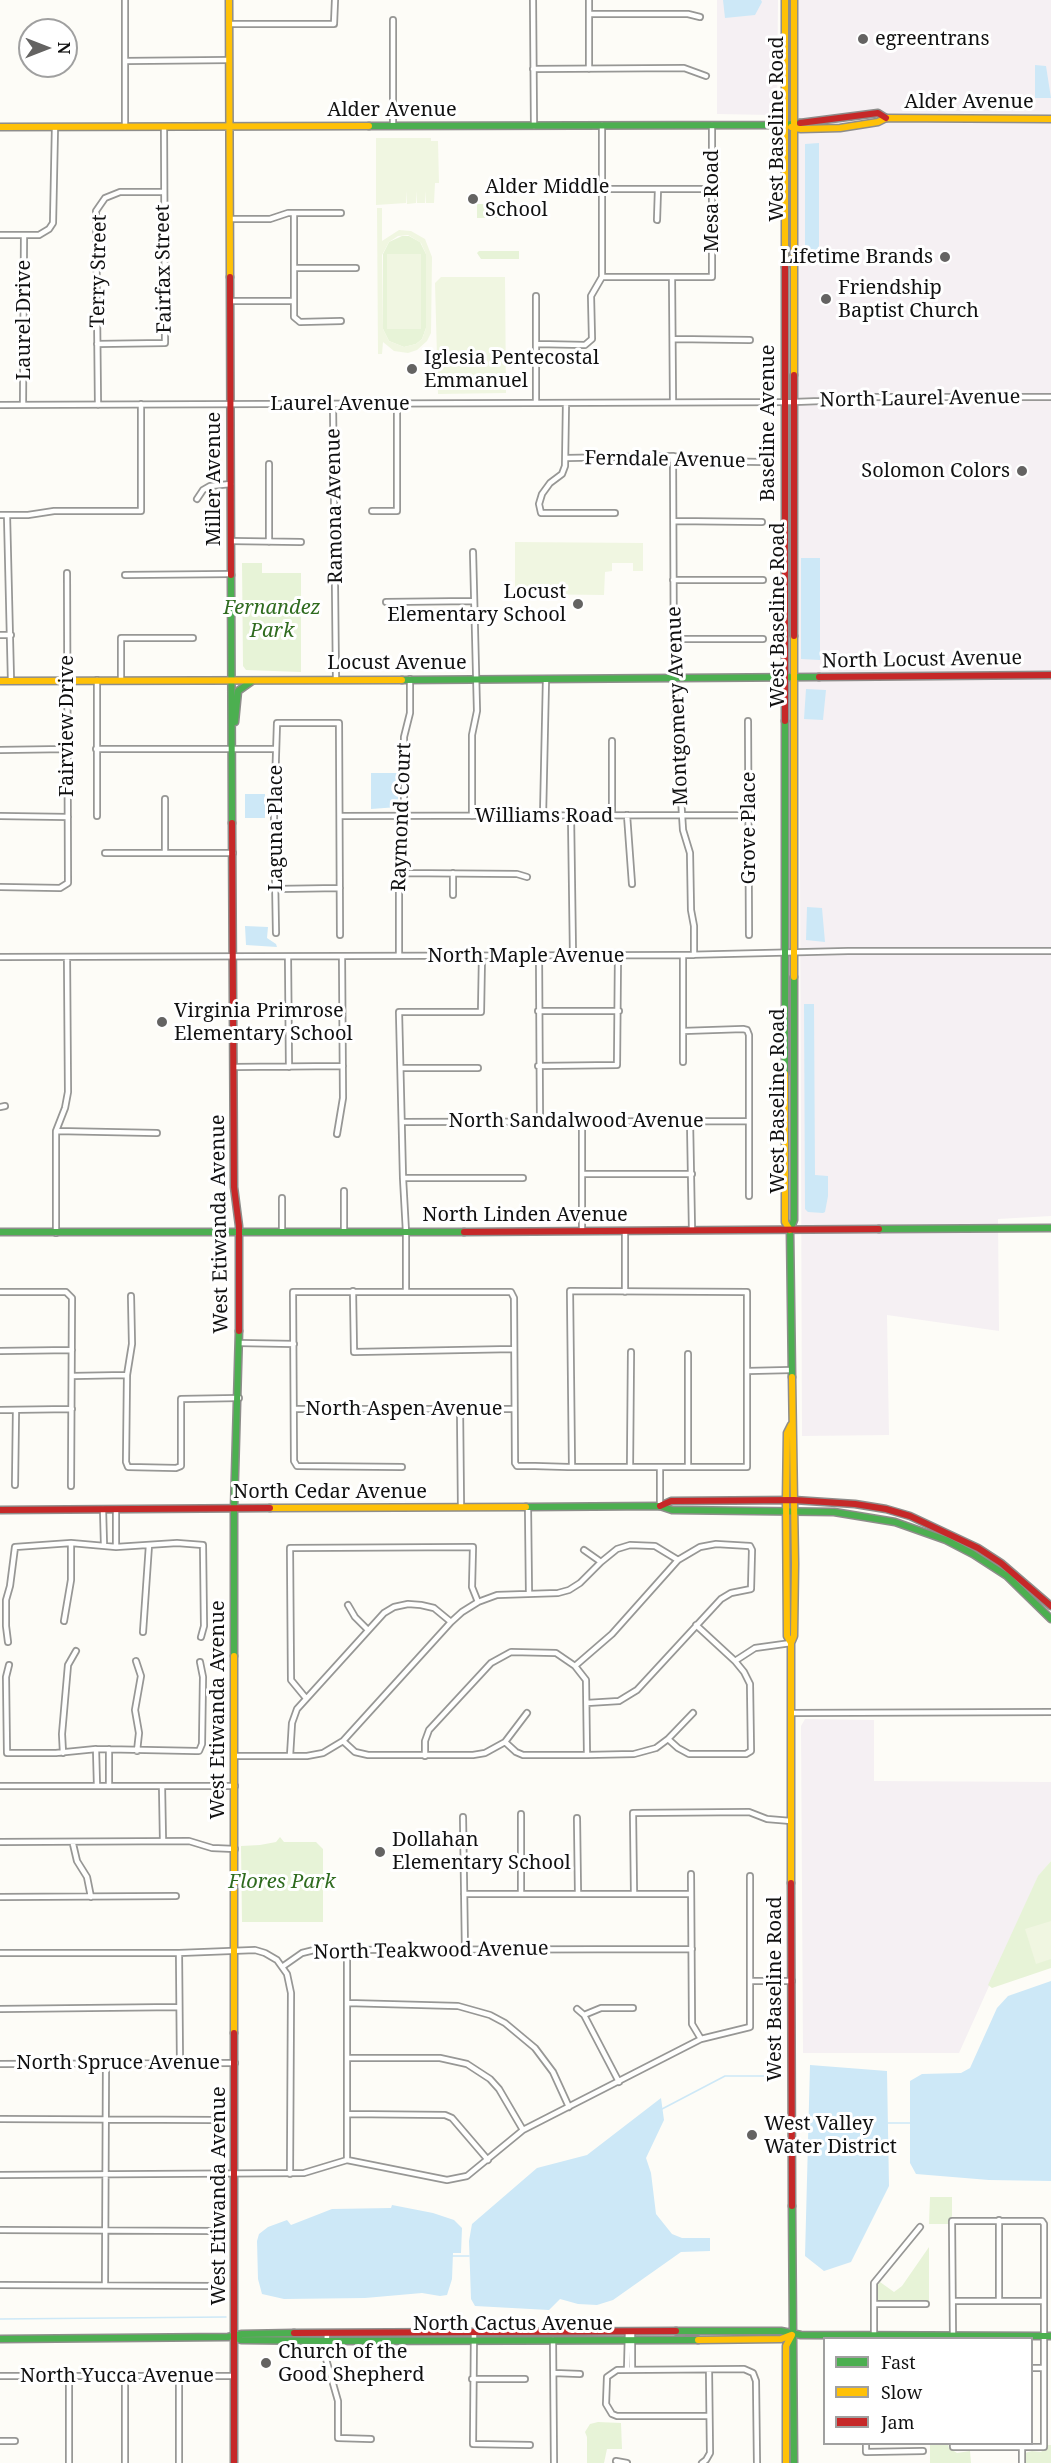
<!DOCTYPE html>
<style>
body{margin:0}
#map{position:relative;width:1051px;height:2463px;overflow:hidden;background:#fdfcf7;font-family:"Noto Serif",serif}
canvas{display:block}
.legend{position:absolute;left:823px;top:2337px;width:210px;height:108px;box-sizing:border-box;background:#fff;border:2px solid #a0a0a0;margin:0;padding:8px 10px;list-style:none;font-size:18px;color:#111}
.legend li{display:flex;align-items:center;gap:12px;height:30px}
.legend b{width:30px;border:2px solid #a0a0a0}
.north{position:absolute;left:18px;top:18px;width:60px;height:60px;box-sizing:border-box;background:#fff;border:2px solid #a0a0a0;border-radius:50%;rotate:90deg;font-size:16px;font-weight:700;line-height:24px;text-align:center;color:#111}
.north::after{content:'';display:block;margin:auto;width:21px;height:27px;background:#646362;clip-path:polygon(50% 0,100% 100%,50% 72%,0 100%)}
</style>
<div id="map">
<canvas width="1051" height="2463"></canvas>
<ul class="legend">
<li><b style="height:8px;background:#4caf50"></b>Fast</li>
<li><b style="height:8px;background:#ffc107"></b>Slow</li>
<li><b style="height:8px;background:#c62828"></b>Jam</li>
</ul>
<div class="north">N</div>
</div>
<script>
const ctx = document.querySelector('canvas').getContext('2d');
ctx.lineJoin = 'round';
function paint(path, color) {
  ctx.fillStyle = color;
  ctx.fill(path, 'evenodd');
}
function shape(rows) {
  const path = new Path2D();
  for (const r of rows) {
    path.moveTo(r[0], r[1]);
    for (let i = 2; i < r.length; i += 2) path.lineTo(r[i], r[i + 1]);
  }
  return path;
}
function strokePath(path, color, width, dash) {
  ctx.strokeStyle = color;
  ctx.lineWidth = width;
  ctx.lineCap = dash ? 'butt' : 'round';
  ctx.setLineDash(dash || []);
  ctx.stroke(path);
}
function write(font, color, halo, rows, align = 'center') {
  ctx.font = font + ' "Noto Serif",serif';
  ctx.lineWidth = 6;
  ctx.setLineDash([]);
  ctx.textBaseline = 'middle';
  ctx.strokeStyle = halo;
  ctx.fillStyle = color;
  for (const [text, x, y, turn = 0] of rows) {
    ctx.save();
    ctx.translate(x, y);
    ctx.rotate((+turn || 0) * Math.PI / 180);
    ctx.textAlign = isNaN(turn) ? turn : align;
    if (halo) ctx.strokeText(text, 0, 0);
    ctx.fillText(text, 0, 0);
    ctx.restore();
  }
}
const industrial = shape([
 [717,0,778,0,777,108,771,115,717,114],
 [797,0,1051,0,1051,1216,998,1219,999,1331,887,1315,889,1435,802,1436],
 [805,1719,874,1720,874,1781,1051,1782,1051,1861,1038,1877,959,2053,803,2053,801,1726]
]);
const green = shape([
 [477,204,500,204,500,218,477,218],
 [402,236,409,236,420,242,426,254,426,328,422,339,416,344,404,347,389,341,383,329,383,254,389,242],
 [479,251,519,251,519,259,481,259,477,253],
 [242,563,262,563,262,573,301,573,301,672,246,670,243,666],
 [280,1837,284,1842,316,1842,323,1849,323,1922,242,1922,241,1846,260,1845,276,1842],
 [1051,1861,1051,1968,992,1988,988,1985,1038,1876],
 [930,2197,952,2197,952,2216,948,2224,929,2224],
 [929,2247,929,2301,878,2301,877,2286,880,2282,894,2292,902,2286],
 [598,2422,621,2423,622,2449,607,2449,604,2463,587,2463,587,2437,585,2432,590,2424],
 [930,2444,948,2444,949,2448,957,2453,970,2451,971,2463,930,2463],
 [1048,2445,1051,2445,1051,2463,1025,2463,1025,2453,1032,2451,1041,2452]
]);
const pitch = shape([
 [376,138,431,138,431,141,438,141,439,183,435,183,434,203,426,203,426,191,425,203,417,203,416,191,416,203,407,204,406,191,406,203,376,205],
 [377,208,382,208,382,241,399,230,411,231,425,239,432,257,431,333,427,341,417,350,408,353,394,351,383,342,382,354,378,354],
 [408,235,421,243,426,254,426,328,422,339,416,344,404,347,389,341,383,329,382,255,389,242,398,236],
 [387,254,421,254,421,329,387,329],
 [441,277,505,277,506,393,438,394,435,283],
 [515,542,643,543,643,571,633,571,633,563,612,563,612,571,605,572,604,595,515,594],
 [1051,1921,1051,1959,1036,1964,1025,1929]
]);
const water = shape([
 [723,0,761,0,762,2,755,15,725,18],
 [1035,65,1046,66,1051,98,1035,98],
 [819,143,819,259,805,259,805,144],
 [801,558,820,558,820,660,801,659],
 [806,689,826,690,823,720,804,719],
 [371,773,398,773,398,807,371,809],
 [245,794,265,794,265,818,245,818],
 [807,907,822,908,825,942,806,940],
 [245,926,268,927,267,938,276,944,277,947,246,945],
 [804,1004,814,1004,815,1175,828,1176,828,1196,825,1212,823,1213,808,1212,805,1209],
 [1051,1981,1051,2181,989,2180,916,2174,910,2163,910,2081,922,2074,961,2073,970,2068,997,2008,1008,1996],
 [810,2065,887,2071,889,2186,851,2262,824,2271,805,2256],
 [661,2098,664,2120,646,2158,651,2173,656,2214,672,2234,682,2238,710,2238,710,2251,681,2252,613,2300,597,2305,578,2304,560,2299,549,2310,475,2306,471,2299,469,2241,472,2224,537,2168,587,2155],
 [392,2205,433,2213,454,2220,462,2228,461,2253,453,2253,452,2279,447,2295,440,2296,422,2293,365,2298,284,2299,262,2294,258,2279,257,2241,259,2234,268,2227,287,2220,291,2225,332,2209,391,2208]
]);
const stream = shape([
 [662,2109,725,2076,768,2076],
 [888,2123,910,2123],
 [452,2256,469,2256],
 [0,2319,226,2317]
]);
const street = shape([
 [125,0,125,127],
 [533,0,534,126],
 [589,0,589,69],
 [589,14,688,14,700,17],
 [393,20,393,126],
 [229,24,334,24,335,0],
 [125,61,229,60],
 [533,69,684,68,706,76],
 [602,189,712,189],
 [294,213,294,317,300,322,341,321],
 [230,219,270,219,288,213,341,213],
 [657,220,658,189],
 [0,235,39,235,49,229,53,223,55,127],
 [294,268,356,268],
 [602,277,712,277,712,125],
 [672,277,673,402],
 [536,296,536,403],
 [230,301,294,301],
 [673,339,750,340],
 [97,344,165,343,164,127],
 [537,344,585,345,592,339,591,296,602,277,602,125],
 [566,403,565,466,562,474,550,483,542,494,539,504,541,513,615,513],
 [333,404,336,679],
 [0,405,794,402,821,401,844,397,1051,397],
 [23,405,24,235],
 [98,405,96,211,105,198,120,192,163,192],
 [673,456,674,687,683,830,690,853,691,910,694,926,694,955],
 [567,458,673,456,693,461,763,462],
 [269,464,269,542],
 [197,499,203,490,210,486,231,484],
 [372,511,397,511,397,404],
 [0,515,28,515,54,511,141,511,141,404],
 [7,515,11,681],
 [674,521,762,522],
 [231,541,301,542],
 [125,575,231,574],
 [673,580,763,580],
 [386,602,473,601],
 [0,635,11,635],
 [674,639,763,639],
 [121,679,121,638,193,638],
 [748,721,749,935],
 [612,741,612,816],
 [96,749,276,749],
 [0,750,67,749],
 [165,799,165,852],
 [627,815,632,884],
 [0,816,68,817],
 [97,816,97,680],
 [340,816,749,815],
 [472,816,472,735,477,711,473,552],
 [543,816,546,679],
 [571,816,573,955],
 [105,853,233,853],
 [399,873,517,874,527,877],
 [0,887,60,888,68,883,67,573],
 [277,889,340,888],
 [453,895,453,873],
 [276,933,274,818,277,723,339,723,340,935],
 [539,955,540,1121],
 [399,956,399,873,404,850,404,737,410,713,410,679],
 [0,957,683,955,848,951,1051,951],
 [288,957,289,1067],
 [538,1011,619,1011],
 [683,1031,743,1029,747,1030,749,1035,749,1196],
 [683,1062,683,955],
 [538,1066,617,1065,618,955],
 [234,1067,343,1066],
 [402,1068,478,1068],
 [0,1107,5,1106],
 [582,1121,582,1231],
 [690,1121,692,1230],
 [403,1122,748,1121],
 [56,1131,157,1133],
 [337,1134,343,1098,342,956],
 [582,1174,692,1174],
 [403,1178,523,1178],
 [344,1191,344,1232],
 [282,1232,282,1198],
 [56,1233,56,1131,65,1108,68,1092,67,957],
 [353,1291,354,1352,514,1349],
 [406,1291,406,1232,403,1178,399,1012,481,1012,482,956],
 [0,1292,66,1292,72,1298,71,1486],
 [625,1292,625,1231],
 [131,1296,132,1344,127,1375,126,1462,128,1467,176,1468,181,1466,181,1399,239,1398],
 [239,1343,294,1344],
 [0,1351,72,1350],
 [688,1354,688,1467],
 [748,1371,791,1370],
 [72,1376,127,1375],
 [460,1408,461,1507],
 [294,1409,514,1409],
 [0,1410,72,1409],
 [402,1467,297,1466,294,1461,293,1292,511,1292,514,1298,515,1463,517,1466,535,1466,568,1467,747,1467,747,1292,570,1291,572,1467],
 [630,1467,631,1352],
 [660,1467,660,1506],
 [15,1485,16,1410],
 [528,1507,529,1594],
 [103,1509,104,1545],
 [116,1509,116,1547],
 [584,1550,601,1562],
 [348,1605,355,1617,367,1629],
 [64,1621,71,1580,71,1543],
 [143,1632,149,1545],
 [8,1642,6,1626,6,1600,10,1586,15,1547,71,1543,116,1547,177,1543,203,1545,204,1626,201,1637],
 [136,1661,141,1676,135,1710,139,1733,137,1751],
 [735,1661,755,1648,791,1643],
 [9,1665,6,1677,7,1753,56,1753,96,1749,196,1751,199,1751,202,1744,203,1677,200,1662],
 [575,1666,612,1634,678,1560,700,1547,716,1544,750,1546,752,1550,751,1589,731,1593,721,1599,637,1690,619,1701,587,1703],
 [305,1697,291,1680,290,1548,473,1547,472,1587,478,1602],
 [527,1713,505,1742,516,1752,523,1755,587,1755,634,1754,656,1748,668,1739,693,1713],
 [791,1713,1051,1712],
 [668,1739,678,1748,689,1754,746,1754,751,1751,750,1684,744,1672,735,1661,696,1625],
 [343,1741,451,1622,462,1612,478,1602,497,1595,558,1593,569,1590,580,1583,601,1562,617,1549,630,1545,655,1546,678,1560],
 [96,1749,97,1786],
 [63,1753,62,1734,68,1665,76,1651],
 [235,1756,307,1756,323,1753,343,1741,355,1752,368,1755,473,1755,485,1753,505,1742],
 [290,1756,292,1723,297,1709,384,1613,394,1607,408,1604,421,1605,434,1608,451,1622],
 [425,1756,425,1741,429,1730,491,1663,511,1652,556,1653,575,1666,586,1680,587,1755],
 [0,1786,235,1786],
 [109,1786,109,1749],
 [162,1786,163,1841],
 [463,1817,465,1950],
 [577,1818,578,1893],
 [0,1842,189,1841,212,1848,235,1849],
 [73,1844,77,1861,87,1877,91,1897],
 [691,1874,692,2024,701,2039],
 [634,1893,633,1813,749,1812,767,1819,791,1821],
 [464,1894,690,1894],
 [521,1894,521,1814],
 [0,1897,176,1896],
 [347,1950,347,2160],
 [0,1953,179,1953,255,1950,265,1953,277,1960,287,1974,291,1993,290,2174],
 [179,1953,180,2063],
 [282,1967,302,1953,314,1950,692,1949],
 [751,1981,792,1981],
 [347,2003,458,2006,490,2015,505,2023,535,2048,553,2072,569,2107],
 [0,2009,179,2007],
 [577,2009,584,2015,619,2082],
 [584,2015,601,2008,633,2008],
 [347,2058,440,2058,467,2064,490,2079,499,2089,523,2130],
 [0,2064,235,2063],
 [347,2114,445,2115,452,2118,488,2160],
 [0,2119,215,2120],
 [0,2175,304,2173,347,2160,447,2180,467,2176,523,2130,701,2039,750,2027,750,1876],
 [0,2230,215,2231],
 [0,2285,215,2286],
 [105,2285,106,2063],
 [999,2300,999,2220],
 [953,2301,1044,2301],
 [874,2304,926,2304],
 [474,2332,473,2444,530,2445],
 [327,2333,326,2359,338,2401,338,2438,371,2439],
 [874,2336,874,2283,920,2227],
 [553,2340,554,2463],
 [1032,2368,1044,2368],
 [627,2370,628,2332],
 [632,2370,632,2332],
 [554,2373,580,2374],
 [331,2375,373,2375],
 [0,2376,234,2376],
 [179,2376,179,2463],
 [472,2379,525,2379],
 [709,2416,617,2416,612,2414,606,2404,607,2377,617,2370,744,2369,753,2373,756,2381,757,2463],
 [0,2441,15,2441],
 [866,2444,866,2452,923,2451],
 [953,2444,953,2447,1044,2447,1044,2224,1042,2221,952,2221,953,2338],
 [1022,2447,1022,2463],
 [616,2461,627,2463],
 [69,2463,69,2376],
 [125,2463,125,2376],
 [702,2463,706,2460,710,2453,709,2370]
]);
const fast = shape([
 [369,126,785,125,800,123],
 [231,575,232,823],
 [402,680,819,677],
 [785,721,785,1074],
 [235,722,238,691,252,681],
 [879,1229,1051,1228],
 [0,1232,464,1232],
 [792,1377,790,1230,794,1220,794,977],
 [526,1507,660,1506,672,1510,834,1512,895,1522,946,1540,973,1554,1007,1576,1051,1619],
 [234,1656,234,1509,239,1331],
 [792,2206,794,2463],
 [676,2331,781,2331,801,2335,1051,2336],
 [235,2337,241,2340,327,2341,698,2340],
 [0,2339,228,2337,242,2334,294,2333]
]);
const slow = shape([
 [229,0,230,277],
 [785,0,785,267],
 [794,0,794,375],
 [0,127,369,126],
 [791,127,801,129,840,128,878,122,886,118,1051,119],
 [794,636,794,977],
 [0,681,402,680],
 [785,1074,785,1222,790,1230],
 [791,1425,787,1433,786,1500,787,1636,791,1643,791,1883],
 [270,1508,526,1507],
 [791,1643,794,1636,795,1564,792,1377],
 [234,1656,234,2033],
 [698,2340,781,2339,791,2335],
 [786,2463,786,2346,792,2335]
]);
const jam = shape([
 [800,123,878,113,886,118],
 [785,267,785,721],
 [230,277,231,575],
 [794,375,794,636],
 [819,677,1051,675],
 [232,823,234,1187,239,1226,239,1331],
 [464,1232,879,1229],
 [660,1506,671,1501,794,1500,855,1504,886,1509,910,1516,978,1548,1001,1563,1051,1606],
 [0,1510,270,1508],
 [791,1883,792,2206],
 [234,2033,234,2463],
 [294,2333,676,2331]
]);
const markers = [
 [863,39,6,"#646362"],
 [473,199,6,"#646362"],
 [945,257,6,"#646362"],
 [826,299,6,"#646362"],
 [412,369,6,"#646362"],
 [1022,471,6,"#646362"],
 [578,604,6,"#646362"],
 [162,1022,6,"#646362"],
 [380,1852,6,"#646362"],
 [752,2135,6,"#646362"],
 [266,2363,6,"#646362"]
];
const poiNames = [
 ["egreentrans",875,39],
 ["Alder Middle",485,187],
 ["School",485,210],
 ["Lifetime Brands",933,257,"right"],
 ["Friendship",838,288],
 ["Baptist Church",838,311],
 ["Iglesia Pentecostal",424,358],
 ["Emmanuel",424,381],
 ["Solomon Colors",1010,471,"right"],
 ["Locust",566,592,"right"],
 ["Elementary School",566,615,"right"],
 ["Virginia Primrose",174,1011],
 ["Elementary School",174,1034],
 ["Dollahan",392,1840],
 ["Elementary School",392,1863],
 ["West Valley",764,2124],
 ["Water District",764,2147],
 ["Church of the",278,2352],
 ["Good Shepherd",278,2375]
];
const streetNames = [
 ["Alder Avenue",969,102],
 ["Alder Avenue",392,110],
 ["West Baseline Road",777,129,-90],
 ["Mesa Road",712,201,-90],
 ["Fairfax Street",164,269,-91],
 ["Terry Street",99,271,-89],
 ["Laurel Drive",24,320,-90],
 ["North Laurel Avenue",920,399,-1],
 ["Laurel Avenue",340,404],
 ["Baseline Avenue",768,423,-90],
 ["Ferndale Avenue",665,460,1],
 ["Miller Avenue",214,479,-90],
 ["Ramona Avenue",335,506,-91],
 ["West Baseline Road",778,615,-90],
 ["North Locust Avenue",922,660,-1],
 ["Locust Avenue",397,663],
 ["Montgomery Avenue",678,706,-92],
 ["Fairview Drive",67,726,-90],
 ["Williams Road",544,816],
 ["Raymond Court",402,817,-88],
 ["Laguna Place",276,828,-90],
 ["Grove Place",749,828,-90],
 ["North Maple Avenue",526,956],
 ["West Baseline Road",778,1101,-90],
 ["North Sandalwood Avenue",576,1121],
 ["North Linden Avenue",525,1215],
 ["West Etiwanda Avenue",220,1224,-91],
 ["North Aspen Avenue",404,1409],
 ["North Cedar Avenue",330,1492],
 ["West Etiwanda Avenue",218,1710,-90],
 ["North Teakwood Avenue",431,1951,-1],
 ["West Baseline Road",775,1989,-90],
 ["North Spruce Avenue",118,2063],
 ["West Etiwanda Avenue",219,2196,-90],
 ["North Cactus Avenue",513,2324],
 ["North Yucca Avenue",117,2376]
];
const parkNames = [
 ["Fernandez",272,608],
 ["Park",272,631],
 ["Flores Park",282,1882]
];
paint(industrial, '#f5f0f3');
paint(green, '#e7f3d7');
paint(pitch, '#f0f6e1');
paint(water, '#cde8f7');
strokePath(stream, '#cde8f7', 1.5);
strokePath(street, '#979795', 8);
strokePath(fast, '#8e8d8b', 9);
strokePath(slow, '#8e8d8b', 9);
strokePath(jam, '#8e8d8b', 9);
strokePath(street, '#fffffe', 4.5);
strokePath(fast, '#4caf50', 6);
strokePath(slow, '#ffc107', 6);
strokePath(jam, '#c62828', 6);
for (const [x, y, r, color] of markers) {
  const dot = new Path2D();
  dot.arc(x, y, r, 0, 2 * Math.PI);
  ctx.fillStyle = color;
  ctx.fill(dot);
  strokePath(dot, '#fff', 2);
}
write('20px', '#111', '#fff', poiNames, 'left');
write('20px', '#111', '#fff', streetNames);
write('italic 20px', '#2f6b1f', '#fff', parkNames);
</script>
